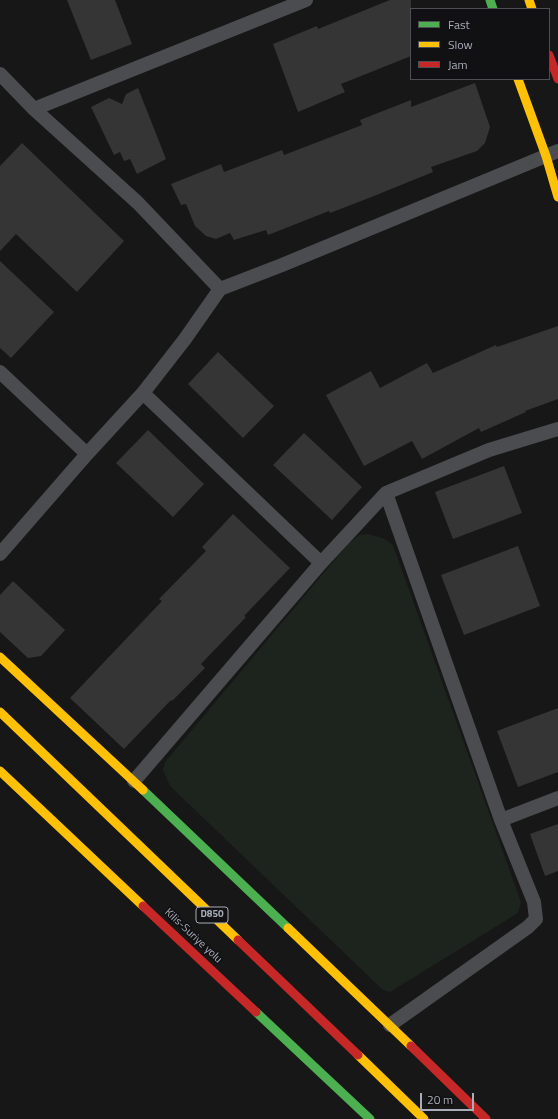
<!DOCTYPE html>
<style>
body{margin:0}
#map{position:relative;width:558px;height:1119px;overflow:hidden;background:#171717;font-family:"Titillium Web",sans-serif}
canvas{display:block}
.legend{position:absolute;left:410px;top:8px;width:140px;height:72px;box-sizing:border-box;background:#111113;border:1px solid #4d4f55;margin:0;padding:5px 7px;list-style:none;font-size:12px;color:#a8adb8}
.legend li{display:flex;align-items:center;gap:8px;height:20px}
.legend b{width:20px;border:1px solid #4d4f55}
.scale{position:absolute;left:420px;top:1093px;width:54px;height:18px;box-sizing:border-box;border:2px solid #a8adb8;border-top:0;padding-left:5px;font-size:12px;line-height:14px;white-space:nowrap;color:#a8adb8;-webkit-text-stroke:3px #111113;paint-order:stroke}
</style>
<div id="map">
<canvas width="558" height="1119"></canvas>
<ul class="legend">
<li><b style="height:5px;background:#4caf50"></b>Fast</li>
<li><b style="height:5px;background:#ffc107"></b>Slow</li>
<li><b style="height:5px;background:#c62828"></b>Jam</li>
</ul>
<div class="scale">20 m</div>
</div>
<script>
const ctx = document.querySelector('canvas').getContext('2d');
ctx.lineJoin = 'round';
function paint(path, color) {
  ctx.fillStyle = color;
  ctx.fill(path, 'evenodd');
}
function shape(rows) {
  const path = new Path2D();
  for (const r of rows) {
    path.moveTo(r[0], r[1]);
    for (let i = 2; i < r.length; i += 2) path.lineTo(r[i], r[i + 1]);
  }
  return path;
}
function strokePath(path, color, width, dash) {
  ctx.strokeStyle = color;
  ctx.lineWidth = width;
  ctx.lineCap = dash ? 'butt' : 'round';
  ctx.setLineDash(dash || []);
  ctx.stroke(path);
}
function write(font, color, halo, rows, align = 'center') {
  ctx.font = font + ' "Titillium Web",sans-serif';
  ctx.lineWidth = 3.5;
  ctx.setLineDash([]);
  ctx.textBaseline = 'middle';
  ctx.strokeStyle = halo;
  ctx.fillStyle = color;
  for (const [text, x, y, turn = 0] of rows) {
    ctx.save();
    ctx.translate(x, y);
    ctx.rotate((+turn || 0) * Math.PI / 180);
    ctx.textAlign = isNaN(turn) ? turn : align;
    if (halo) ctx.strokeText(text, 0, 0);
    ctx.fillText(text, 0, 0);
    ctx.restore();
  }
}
const green = shape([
 [368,534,385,539,393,545,521,902,518,913,390,992,383,990,170,786,163,770,165,762,348,544,359,535]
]);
const building = shape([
 [67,0,115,0,132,44,91,60],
 [390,0,411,0,411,56,341,84,345,92,298,112,273,44,317,26,318,29],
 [475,83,490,127,485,143,477,151,431,167,433,172,374,196,330,213,329,211,268,235,266,230,234,240,230,233,216,239,206,236,195,226,186,204,181,205,171,184,221,164,224,172,282,150,284,155,362,125,360,120,411,100,411,107],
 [138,88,166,159,137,174,130,159,124,161,120,152,114,155,91,107,109,98,122,104,126,94],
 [22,143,124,241,77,292,16,234,0,251,0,166],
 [0,261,54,312,11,358,0,348],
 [558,326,558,399,525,411,526,412,481,432,479,428,422,459,412,441,364,466,326,395,371,371,380,388,427,363,433,373,496,345,497,347],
 [218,352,274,406,243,438,188,384],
 [148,430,204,484,173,517,116,463],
 [304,433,362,487,332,520,273,465],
 [504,466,522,513,453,539,435,492],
 [233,514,290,568,244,616,246,617,201,664,205,668,172,701,171,700,124,749,70,698,162,601,159,599,206,551,202,547],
 [518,546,540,606,464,635,441,575],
 [13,581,65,630,41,656,28,658,0,632,0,595],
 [558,708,558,772,518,787,497,731],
 [558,824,558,871,545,876,530,834]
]);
const street = shape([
 [0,74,34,109,138,203,220,289],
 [34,109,306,0],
 [0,372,87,454],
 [143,393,321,563],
 [386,493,501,820,534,902,536,919,528,927,390,1025],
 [0,554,87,454,143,393,185,339,220,289,282,265,558,151],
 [134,781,321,563,386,493,489,450,558,429],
 [501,820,558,798]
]);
const fast = shape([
 [490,0,493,9],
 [143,790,288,928],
 [256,1012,370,1119]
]);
const slow = shape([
 [529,0,532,9],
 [518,79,546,156,558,197],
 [0,657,143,790],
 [0,712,238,940],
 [0,771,143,906],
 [288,928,411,1046],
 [358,1055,424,1119]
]);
const jam = shape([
 [549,55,558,79],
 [143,906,256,1012],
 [238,940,358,1055],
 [411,1046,486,1119]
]);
const shields = [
 [212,915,32]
];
const shieldNames = [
 ["D850",212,915]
];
const streetNames = [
 ["Kilis-Suriye yolu",193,936,43]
];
paint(green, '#1d241e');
paint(building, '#353536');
strokePath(street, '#4b4c50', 14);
strokePath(fast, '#4caf50', 9);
strokePath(slow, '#ffc107', 9);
strokePath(jam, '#c62828', 9);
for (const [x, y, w] of shields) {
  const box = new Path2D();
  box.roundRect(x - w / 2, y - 8, w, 16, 3);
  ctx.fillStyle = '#111113';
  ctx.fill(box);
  strokePath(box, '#a8adb8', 1);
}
write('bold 10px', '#a8adb8', null, shieldNames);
write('11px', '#a8adb8', '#111113', streetNames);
</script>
